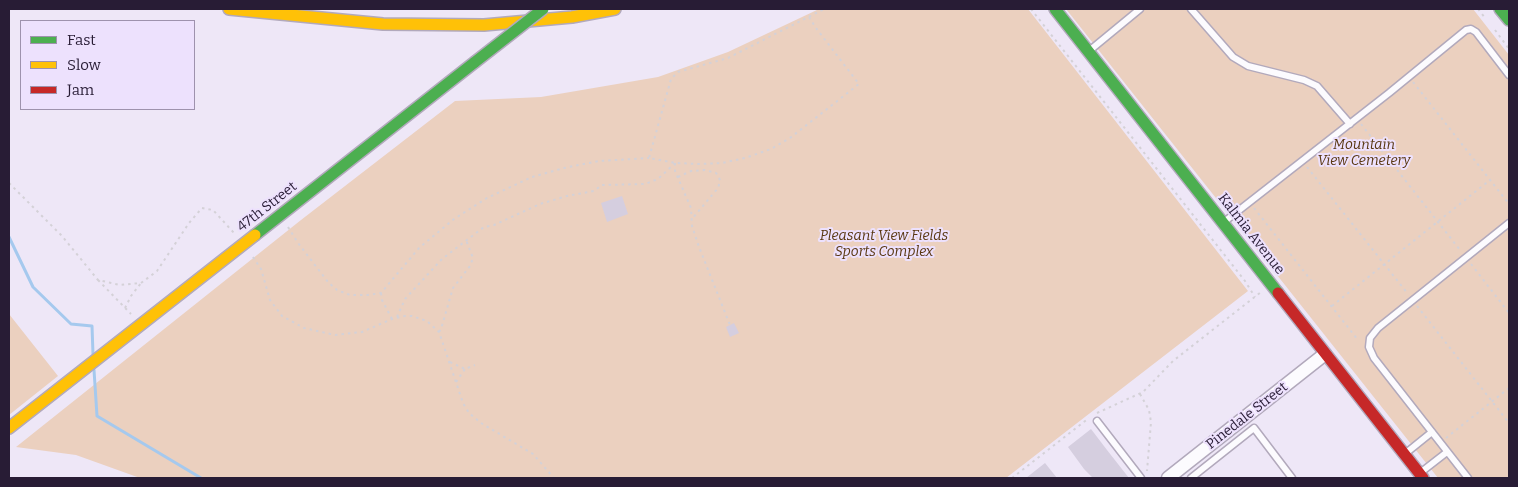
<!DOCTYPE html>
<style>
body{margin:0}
#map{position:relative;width:1518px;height:487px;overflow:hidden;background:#eee7f7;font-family:Bitter,serif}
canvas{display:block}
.frame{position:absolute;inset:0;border:10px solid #281c35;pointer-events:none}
.legend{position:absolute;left:20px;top:20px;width:175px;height:90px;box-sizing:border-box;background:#ede1fd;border:1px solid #9e92ad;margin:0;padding:6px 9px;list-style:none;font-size:15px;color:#281c35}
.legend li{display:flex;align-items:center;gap:10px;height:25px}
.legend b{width:25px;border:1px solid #9e92ad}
</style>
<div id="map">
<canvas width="1518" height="487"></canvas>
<div class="frame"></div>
<ul class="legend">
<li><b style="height:6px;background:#4caf50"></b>Fast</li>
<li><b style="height:6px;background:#ffc107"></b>Slow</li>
<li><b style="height:6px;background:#c62828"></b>Jam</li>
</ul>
</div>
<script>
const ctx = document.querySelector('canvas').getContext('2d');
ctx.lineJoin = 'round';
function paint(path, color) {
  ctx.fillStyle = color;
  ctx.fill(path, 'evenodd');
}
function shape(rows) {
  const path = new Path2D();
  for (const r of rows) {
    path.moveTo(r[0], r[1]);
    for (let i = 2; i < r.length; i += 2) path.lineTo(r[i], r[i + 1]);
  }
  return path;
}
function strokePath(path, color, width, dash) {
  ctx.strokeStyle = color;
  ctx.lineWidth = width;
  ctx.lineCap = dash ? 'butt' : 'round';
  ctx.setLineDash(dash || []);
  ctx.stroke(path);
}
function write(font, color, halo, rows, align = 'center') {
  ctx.font = font + ' Bitter,serif';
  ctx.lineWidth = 4;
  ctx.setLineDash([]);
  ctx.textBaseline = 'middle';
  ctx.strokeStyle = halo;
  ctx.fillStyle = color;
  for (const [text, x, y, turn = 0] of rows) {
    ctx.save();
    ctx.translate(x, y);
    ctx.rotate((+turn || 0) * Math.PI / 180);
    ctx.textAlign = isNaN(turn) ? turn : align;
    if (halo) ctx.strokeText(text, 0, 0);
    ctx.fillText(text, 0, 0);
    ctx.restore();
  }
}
const green = shape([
 [819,9,1028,9,1248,291,1006,478,140,478,76,455,16,447,301,220,455,101,541,97,658,77,728,52],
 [1066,9,1473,9,1509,55,1509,478,1438,478],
 [9,314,58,376,9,415]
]);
const stream = shape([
 [9,237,33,287,71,324,92,326,93,354],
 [94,370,97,416,201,478]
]);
const building = shape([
 [622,196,628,214,607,222,601,203],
 [734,323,739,333,730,337,726,327],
 [1091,429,1107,450,1129,478,1093,478,1084,469,1068,447],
 [1045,463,1057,478,1026,478]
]);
const path = shape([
 [1031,9,1245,281,1255,297],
 [1478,9,1486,19],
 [809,17,816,28,859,84,790,138,771,149,745,158,722,163,700,164,675,163,649,158,671,79,678,72,728,58,824,9],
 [1495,30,1509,49],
 [1413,82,1509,204],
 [1361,124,1460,250],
 [675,163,675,171,691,208,692,226,699,247,730,325],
 [1307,167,1408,294],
 [678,177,691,171,705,170,716,173,719,177,720,181,718,188,692,219],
 [9,183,62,236,98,280,120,285,141,283,157,271,189,223,202,208,213,210,234,233],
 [1254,208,1358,340],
 [288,227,298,243,328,282,337,290,350,295,368,295,381,293,419,248,454,219,487,198,532,177,564,168,599,161,649,158],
 [253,257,261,269,270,300,282,316,304,328,335,335,362,332,392,319,405,316,412,316,427,321,439,332,463,403,469,413,481,423,533,454,554,478],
 [1471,264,1509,313],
 [98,280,131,314],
 [381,293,382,300,392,319],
 [1332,306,1490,180],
 [1417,306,1509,423],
 [125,308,131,296,141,283],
 [397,317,405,299,442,259,484,227,494,225,540,204,567,196,594,191,602,185,645,184,658,179,674,164],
 [439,332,441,329,453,288,470,266,473,258,466,240],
 [450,362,465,369,475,365],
 [456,382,465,369],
 [1140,394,1149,410,1151,422,1147,471],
 [1097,413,1143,392,1173,361,1261,292],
 [1446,438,1509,388],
 [1012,478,1089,418]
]);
const lane = shape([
 [1191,9,1233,57,1248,66,1304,80,1317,86,1350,124],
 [1089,51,1140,9],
 [1224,222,1389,93,1466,30,1471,29,1476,32,1509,75],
 [1097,421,1141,478],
 [1406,453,1432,432],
 [1420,473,1447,452],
 [1191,478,1254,428,1292,478],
 [1468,478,1374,358,1369,347,1370,338,1378,328,1509,223]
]);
const street = shape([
 [1168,478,1325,354]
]);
const fast = shape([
 [1055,9,1278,293],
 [1500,9,1509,20],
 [255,235,475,62]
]);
const slow = shape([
 [229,9,383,24,484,25,572,17,615,9],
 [9,428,255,235]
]);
const jam = shape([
 [1278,293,1423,478]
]);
const fastBridge = shape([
 [475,62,543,9]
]);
const parkNames = [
 ["Mountain",1364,145],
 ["View Cemetery",1364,161],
 ["Pleasant View Fields",884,236],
 ["Sports Complex",884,252]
];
const streetNames = [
 ["47th Street",267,207,-38],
 ["Kalmia Avenue",1251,234,52],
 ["Pinedale Street",1247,416,-38]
];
paint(green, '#ebd0bf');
strokePath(stream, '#a5c9ee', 3);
paint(building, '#d5cedf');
strokePath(lane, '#b2a9bc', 9);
strokePath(street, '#b2a9bc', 15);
strokePath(fast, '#b2a9bc', 14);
strokePath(slow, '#b2a9bc', 14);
strokePath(jam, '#b2a9bc', 14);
strokePath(path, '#d4d1d7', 2, [2.5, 4]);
strokePath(lane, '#fcfbfe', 6);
strokePath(street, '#fcfbfe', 12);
strokePath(fast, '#4caf50', 11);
strokePath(slow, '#ffc107', 11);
strokePath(jam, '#c62828', 11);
strokePath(fastBridge, '#b2a9bc', 14, []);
strokePath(fastBridge, '#4caf50', 11);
write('italic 14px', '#593711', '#ede1fd', parkNames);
write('14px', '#281c35', '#ede1fd', streetNames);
</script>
